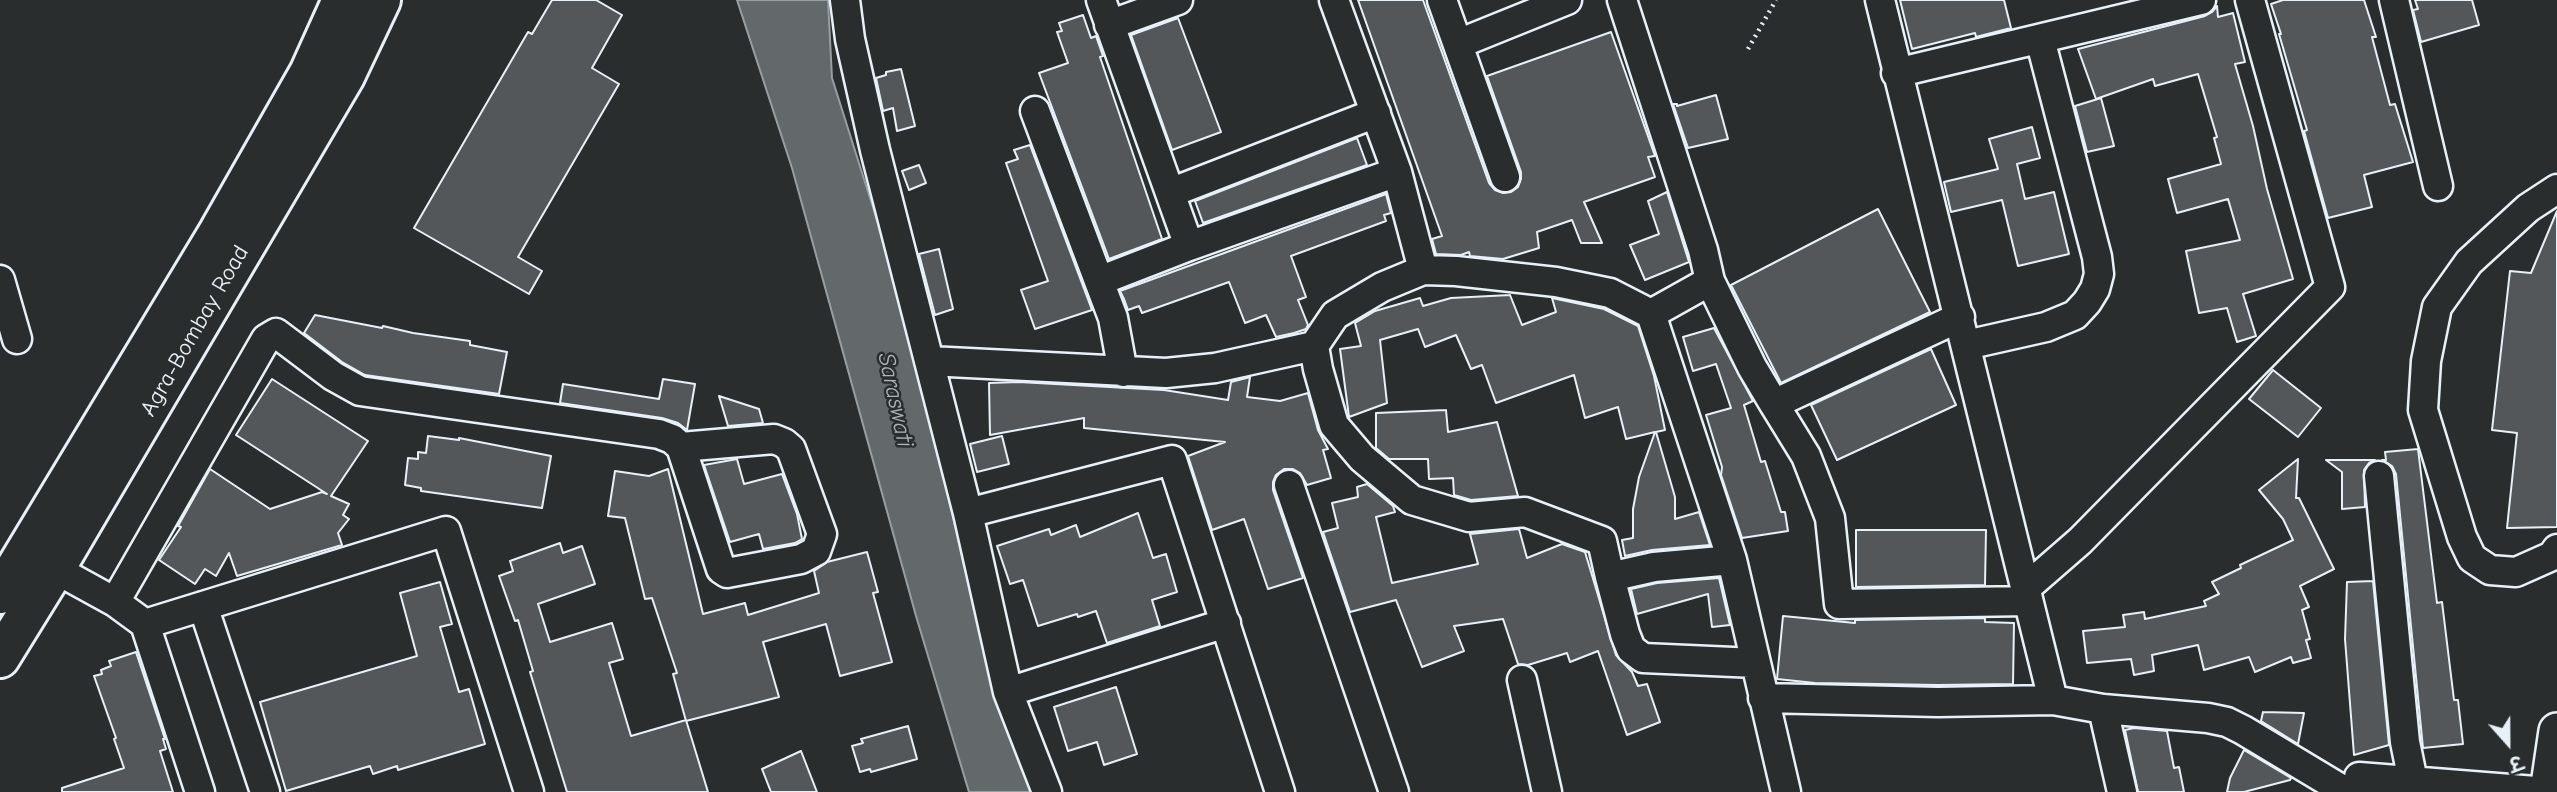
<!DOCTYPE html>
<meta charset="utf-8">
<style>
body{margin:0}
#map{position:relative;width:2557px;height:792px;overflow:hidden;background:#2a2d2e;font-family:"Comic Neue","Playpen Sans Deva",sans-serif}
canvas{display:block}
.north{position:absolute;left:2473px;top:708px;width:70px;height:70px;-webkit-text-stroke:5px #2a2d2e;paint-order:stroke;rotate:159deg;font-size:19px;font-weight:700;line-height:28px;text-align:center;color:#e8f1f8}
.north::after{content:'';display:block;margin:auto;width:24px;height:32px;background:#e8f1f8;clip-path:polygon(50% 0,100% 100%,50% 72%,0 100%)}
</style>
<div id="map">
<canvas width="2557" height="792"></canvas>
<div class="north">उ</div>
</div>
<script>
const ctx = document.querySelector('canvas').getContext('2d');
ctx.lineJoin = 'round';
function paint(path, color) {
  ctx.fillStyle = color;
  ctx.fill(path, 'evenodd');
}
function shape(rows) {
  const path = new Path2D();
  for (const r of rows) {
    path.moveTo(r[0], r[1]);
    for (let i = 2; i < r.length; i += 2) path.lineTo(r[i], r[i + 1]);
  }
  return path;
}
function strokePath(path, color, width, dash) {
  ctx.strokeStyle = color;
  ctx.lineWidth = width;
  ctx.lineCap = dash ? 'butt' : 'round';
  ctx.setLineDash(dash || []);
  ctx.stroke(path);
}
function write(font, color, halo, rows, align = 'center') {
  ctx.font = font + ' "Comic Neue",sans-serif';
  ctx.lineWidth = 5;
  ctx.setLineDash([]);
  ctx.textBaseline = 'middle';
  ctx.strokeStyle = halo;
  ctx.fillStyle = color;
  for (const [text, x, y, turn = 0] of rows) {
    ctx.save();
    ctx.translate(x, y);
    ctx.rotate((+turn || 0) * Math.PI / 180);
    ctx.textAlign = isNaN(turn) ? turn : align;
    if (halo) ctx.strokeText(text, 0, 0);
    ctx.fillText(text, 0, 0);
    ctx.restore();
  }
}
const water = shape([
 [737,0,828,0,832,78,903,302,972,599,1037,792,969,792,916,616,792,168,737,0]
]);
const building = shape([
 [552,0,596,0,622,15,592,68,619,84,518,257,542,271,529,294,414,228,528,32,532,34,552,0],
 [1358,0,1423,0,1489,183,1495,190,1503,193,1511,192,1518,187,1521,179,1521,172,1487,76,1611,32,1655,156,1648,157,1655,177,1584,202,1602,243,1581,243,1572,220,1537,232,1539,248,1503,259,1470,256,1469,252,1461,255,1436,254,1432,239,1442,236,1358,0],
 [1900,0,2004,0,2011,28,1976,37,1975,33,1912,49,1900,0],
 [2283,0,2364,0,2376,37,2372,37,2390,105,2395,104,2413,162,2364,175,2372,207,2328,218,2304,131,2307,130,2279,34,2281,34,2271,4,2283,0],
 [2415,0,2472,0,2479,25,2421,42,2413,10,2418,9,2415,0],
 [2217,6,2218,17,2233,13,2245,62,2235,64,2253,126,2267,189,2293,279,2243,294,2256,336,2237,342,2227,308,2199,313,2186,251,2240,240,2228,199,2177,213,2168,179,2221,164,2214,138,2217,137,2198,74,2155,86,2153,79,2096,99,2078,49,2205,16,2212,12,2217,6],
 [1083,15,1091,38,1096,36,1103,56,1100,57,1162,239,1109,259,1039,73,1068,63,1057,32,1062,31,1059,23,1083,15],
 [1178,18,1221,132,1172,150,1131,35,1178,18],
 [901,69,915,126,897,131,893,108,883,111,876,78,886,75,886,72,901,69],
 [1716,95,1728,139,1688,148,1673,104,1677,104,1677,106,1716,95],
 [2101,98,2114,146,2087,152,2075,106,2101,98],
 [2032,127,2040,158,2017,164,2025,199,2054,192,2069,254,2018,266,2002,200,1951,212,1944,182,1998,169,1989,139,2032,127],
 [1357,138,1367,165,1203,223,1195,201,1357,138],
 [1030,145,1092,310,1035,329,1021,290,1048,281,1006,163,1018,159,1014,150,1030,145],
 [919,165,926,183,909,190,902,171,919,165],
 [1667,192,1689,262,1645,280,1630,245,1659,234,1648,201,1667,192],
 [1386,194,1391,213,1384,215,1386,221,1291,256,1306,297,1298,300,1308,325,1306,329,1294,333,1276,337,1266,315,1245,323,1229,282,1142,313,1139,306,1128,310,1124,299,1120,291,1386,194],
 [1878,209,1930,312,1781,383,1731,285,1878,209],
 [2557,211,2557,527,2507,528,2517,433,2492,430,2510,271,2531,273,2557,211],
 [939,249,953,309,935,315,919,254,939,249],
 [1510,295,1522,325,1556,312,1552,298,1604,309,1638,326,1654,376,1665,430,1656,432,1675,497,1675,519,1699,512,1710,545,1652,550,1625,556,1622,540,1633,538,1633,509,1639,477,1655,432,1626,439,1618,407,1585,418,1574,375,1496,403,1482,365,1471,369,1456,335,1425,347,1418,329,1380,340,1387,403,1349,417,1340,349,1361,346,1355,323,1375,311,1420,298,1423,306,1451,298,1510,295],
 [315,315,382,328,383,326,413,333,470,341,470,345,507,352,499,394,365,375,342,362,304,333,315,315],
 [1714,328,1753,401,1744,405,1761,462,1765,461,1781,512,1785,512,1788,531,1742,538,1721,475,1722,467,1706,415,1731,408,1716,364,1693,371,1683,337,1714,328],
 [1931,349,1956,405,1837,460,1811,405,1931,349],
 [2273,370,2321,408,2298,437,2249,399,2273,370],
 [1250,377,1247,397,1280,401,1308,393,1318,430,1328,449,1323,450,1331,478,1307,485,1300,473,1293,469,1284,469,1276,475,1273,482,1273,490,1303,578,1268,589,1244,519,1212,530,1188,456,1225,442,1084,428,1084,418,990,435,989,383,1019,382,1164,390,1228,400,1231,382,1250,377],
 [272,379,368,441,331,496,349,504,343,515,349,519,338,533,342,545,237,576,229,553,216,576,205,569,195,584,159,560,181,527,178,526,210,469,270,509,322,492,327,494,236,435,272,379],
 [663,379,695,384,687,430,678,423,662,418,560,403,563,384,659,399,663,379],
 [719,396,759,409,763,423,728,426,719,396],
 [1446,410,1448,432,1497,422,1518,496,1471,500,1454,495,1453,478,1429,479,1428,459,1389,459,1376,448,1376,413,1446,410],
 [428,436,459,440,459,438,551,456,542,508,421,491,421,488,405,485,408,458,418,459,418,452,426,453,428,436],
 [1002,436,1009,464,977,472,970,444,1002,436],
 [2418,449,2437,603,2442,602,2454,700,2458,700,2463,744,2423,748,2396,474,2392,466,2382,460,2386,460,2385,452,2418,449],
 [737,459,744,484,782,474,797,514,802,539,795,543,763,549,759,534,730,542,704,465,737,459],
 [2298,459,2296,498,2299,498,2334,569,2300,586,2309,607,2302,610,2310,639,2306,640,2311,658,2293,663,2291,657,2255,672,2249,657,2204,670,2198,645,2152,655,2154,671,2134,675,2131,659,2087,663,2083,631,2125,627,2123,615,2144,612,2145,619,2206,606,2204,601,2219,594,2212,582,2241,568,2240,565,2293,540,2283,519,2259,490,2298,459],
 [2326,460,2375,460,2369,463,2364,470,2365,507,2342,509,2342,472,2326,460],
 [668,469,703,614,745,603,748,615,819,593,814,571,827,562,867,552,878,592,873,593,892,662,840,676,826,624,763,642,779,697,686,721,673,674,677,673,652,598,645,599,625,518,608,516,615,471,649,476,668,469],
 [1367,484,1393,506,1395,512,1376,517,1392,583,1478,564,1470,534,1519,529,1527,558,1562,544,1585,552,1616,655,1632,672,1638,686,1647,684,1660,722,1627,735,1598,651,1570,662,1567,653,1528,665,1518,664,1503,619,1454,626,1464,651,1422,667,1396,600,1350,612,1323,532,1338,528,1332,503,1358,497,1357,487,1367,484],
 [1138,513,1153,558,1166,554,1177,592,1152,600,1160,626,1107,643,1096,611,1078,617,1077,614,1038,626,1023,580,1010,584,997,546,1049,529,1051,535,1076,525,1080,537,1138,513],
 [1856,530,1986,530,1985,585,1856,587,1856,530],
 [560,543,563,553,582,546,595,584,538,604,550,642,612,623,623,659,609,663,631,736,686,720,708,792,567,792,530,672,533,671,518,620,515,621,499,576,513,571,510,561,560,543],
 [1719,578,1730,625,1712,627,1708,594,1637,614,1631,589,1657,583,1719,578],
 [2373,581,2389,745,2354,755,2345,639,2347,582,2373,581],
 [440,582,452,624,440,627,459,692,469,689,485,744,398,770,397,766,373,774,370,766,286,791,260,702,417,656,400,593,440,582],
 [1783,616,1855,623,1855,620,1985,618,1985,622,2014,623,2013,684,1938,685,1815,683,1777,679,1783,616],
 [136,652,165,739,163,739,166,749,160,751,173,792,62,792,62,788,124,768,114,739,116,738,94,676,102,674,101,670,111,666,109,661,136,652],
 [1116,687,1137,754,1104,765,1097,742,1068,751,1054,707,1116,687],
 [2263,712,2304,713,2298,744,2261,721,2263,712],
 [908,726,917,759,871,772,870,769,860,772,852,746,863,743,861,739,908,726],
 [2134,728,2167,731,2174,768,2179,767,2184,792,2138,792,2125,730,2134,728],
 [2244,750,2291,778,2290,780,2244,792,2227,792,2230,778,2244,750],
 [801,751,817,792,771,792,762,769,801,751]
]);
const path = shape([
 [1748,49,1776,0]
]);
const minor = shape([
 [845,0,850,39,875,150,968,513,1008,692,1047,792],
 [1101,0,1189,246],
 [1334,0,1397,172,1423,270],
 [1442,0,1505,177],
 [1622,0,1703,250,1710,281,1752,367,1774,404],
 [1880,0,2053,700],
 [2394,0,2438,186],
 [1109,25,1178,0],
 [1458,44,1567,0],
 [1896,73,2201,0],
 [1035,111,1099,281,1189,246,1397,172],
 [2557,189,2528,208,2469,262,2437,307,2426,361,2423,410,2462,537,2472,558,2490,570,2516,572,2552,556,2557,549],
 [1170,193,1376,113],
 [0,280,17,339],
 [1099,281,1113,318,1123,372],
 [1710,281,1651,314,1610,293,1556,282,1456,271,1423,270,1382,287,1335,315,1314,346,1318,369,1334,425,1362,458,1412,500,1469,517,1525,512,1602,541,1610,577,1654,567,1732,560,1786,792],
 [1651,314,1732,560],
 [1960,317,1774,404,1806,456,1830,518,1839,604,2028,601],
 [1966,345,2046,327,2075,315,2087,302,2095,289,2099,274,2097,257,2040,39],
 [929,361,1166,373,1215,368,1314,346],
 [2379,476,2405,742,2413,781],
 [1289,485,1394,792],
 [968,513,1172,460,1280,792],
 [55,569,115,602,145,624,200,792],
 [1610,577,1625,634,1631,649,1643,658,1756,663],
 [2026,588,2080,541,2330,287,2250,0],
 [115,602,266,339,276,333,333,376,360,391,659,434,672,439,681,447,721,569,727,573,801,559,816,551,822,534,791,449,784,443,774,439,681,447],
 [203,606,265,792],
 [145,624,446,531,529,792],
 [1522,680,1547,792],
 [1008,692,1226,623],
 [1763,698,1938,702,2053,700,2103,709,2208,718,2227,722,2243,730,2346,792],
 [2103,709,2122,792],
 [2357,792,2359,777,2548,792]
]);
const tertiary = shape([
 [2548,792,2557,731]
]);
const secondary = shape([
 [0,594,219,231,309,73,342,0],
 [0,658,55,569,345,76,381,0]
]);
const streetNames = [
 ["Agra-Bombay Road",195,331,-60]
];
const waterNames = [
 ["Saraswati",895,400,78]
];
paint(water, '#63686b');
strokePath(water, '#989fa3', 2);
paint(building, '#535759');
strokePath(building, '#e8f1f8', 2);
strokePath(minor, '#e8f1f8', 33);
strokePath(tertiary, '#e8f1f8', 40);
strokePath(secondary, '#e8f1f8', 44);
strokePath(path, '#e8f1f8', 4.5, [2, 5]);
strokePath(minor, '#2a2d2e', 28);
strokePath(tertiary, '#2a2d2e', 35);
strokePath(secondary, '#2a2d2e', 38);
write('23px', '#e8f1f8', '#2a2d2e', streetNames);
write('italic 24px', '#acb3b9', '#2a2d2e', waterNames);
</script>
